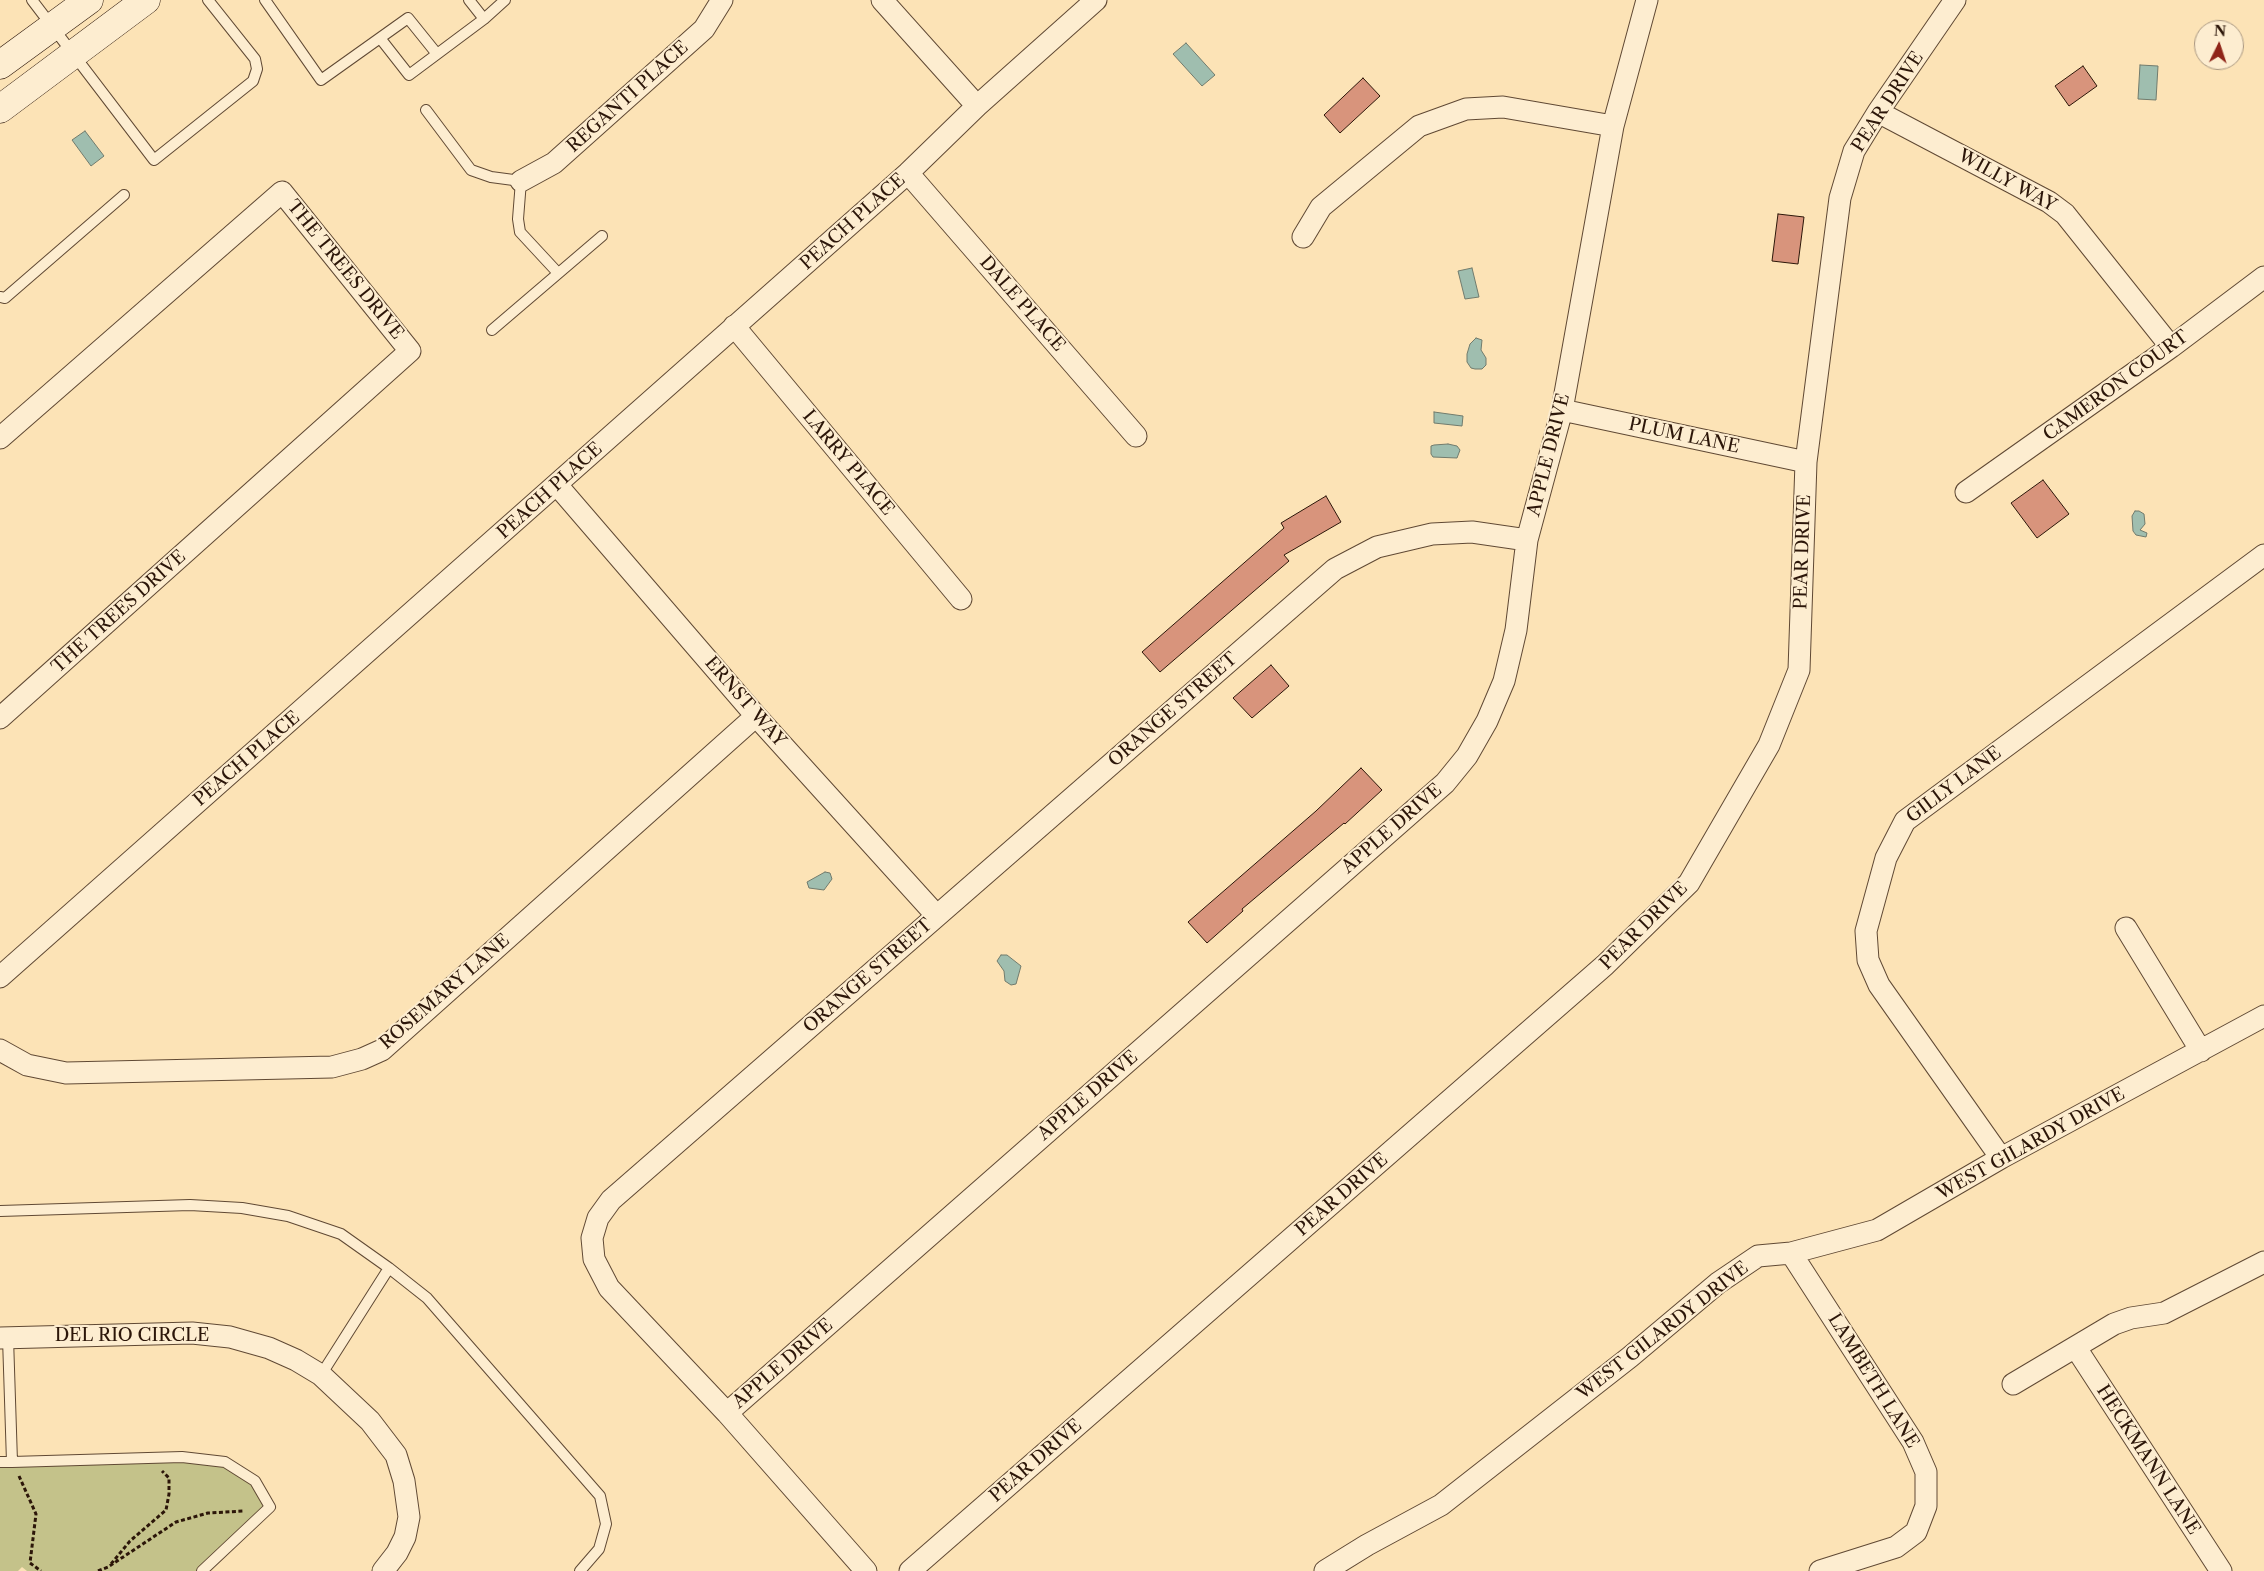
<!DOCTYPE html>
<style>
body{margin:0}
#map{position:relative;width:2264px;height:1571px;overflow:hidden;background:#fce3b6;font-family:"Libre Caslon Text",serif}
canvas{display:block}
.north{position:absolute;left:2194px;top:20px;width:50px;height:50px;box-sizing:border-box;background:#fdedd0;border:1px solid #a99780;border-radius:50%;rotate:4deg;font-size:14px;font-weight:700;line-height:20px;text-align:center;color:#2c1609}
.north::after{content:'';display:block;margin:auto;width:18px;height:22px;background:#8f2418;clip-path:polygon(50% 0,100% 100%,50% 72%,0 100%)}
</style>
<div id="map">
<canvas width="2264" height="1571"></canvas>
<div class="north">N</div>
</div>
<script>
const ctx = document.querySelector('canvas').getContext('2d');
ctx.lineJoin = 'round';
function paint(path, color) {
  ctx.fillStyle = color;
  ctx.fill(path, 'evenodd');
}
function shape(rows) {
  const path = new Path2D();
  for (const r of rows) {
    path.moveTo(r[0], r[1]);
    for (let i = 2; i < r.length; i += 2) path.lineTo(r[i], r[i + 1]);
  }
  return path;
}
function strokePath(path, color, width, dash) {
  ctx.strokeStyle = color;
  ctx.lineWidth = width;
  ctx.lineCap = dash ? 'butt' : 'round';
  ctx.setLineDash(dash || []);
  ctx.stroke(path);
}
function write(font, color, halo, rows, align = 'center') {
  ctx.font = font + ' "Libre Caslon Text",serif';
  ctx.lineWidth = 4;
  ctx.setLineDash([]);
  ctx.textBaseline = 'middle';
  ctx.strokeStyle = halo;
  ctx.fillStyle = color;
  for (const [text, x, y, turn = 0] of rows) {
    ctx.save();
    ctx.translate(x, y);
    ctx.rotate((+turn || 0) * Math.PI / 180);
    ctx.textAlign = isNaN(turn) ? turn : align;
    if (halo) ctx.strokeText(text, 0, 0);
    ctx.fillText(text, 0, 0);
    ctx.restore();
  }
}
const green = shape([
 [0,1462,225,1462,255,1481,270,1507,202,1571,27,1571,22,1567,18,1571,0,1571]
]);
const water = shape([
 [1186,43,1215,75,1202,86,1173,54,1186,43],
 [2140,65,2158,66,2156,100,2138,99,2140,65],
 [85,131,104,156,91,166,72,140,85,131],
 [1472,268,1479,297,1465,299,1458,271,1472,268],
 [1476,338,1482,340,1481,350,1486,358,1486,365,1482,369,1475,369,1471,368,1467,362,1467,354,1470,344,1476,338],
 [1434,412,1463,416,1462,426,1434,423,1434,412],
 [1448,444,1457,446,1460,450,1457,458,1433,457,1431,454,1431,446,1434,445,1448,444],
 [2135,511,2139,511,2144,514,2145,524,2140,530,2147,533,2146,537,2136,535,2133,531,2132,516,2135,511],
 [825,872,830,873,832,879,824,890,809,888,807,882,825,872],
 [1001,955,1007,955,1021,966,1016,984,1011,985,1005,981,1004,971,997,961,1001,955]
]);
const building = shape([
 [2083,66,2097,86,2069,106,2055,86,2083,66],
 [1363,78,1380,96,1340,133,1324,115,1363,78],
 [1778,214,1804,217,1798,264,1772,261,1778,214],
 [2043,480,2069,514,2037,538,2011,503,2043,480],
 [1326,496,1341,522,1284,555,1289,561,1160,672,1142,652,1284,528,1281,523,1326,496],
 [1271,665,1289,686,1252,718,1233,698,1271,665],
 [1361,768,1382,790,1345,824,1344,823,1242,909,1243,911,1207,943,1188,922,1316,811,1361,768]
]);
const path = shape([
 [19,1476,36,1514,30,1563,41,1571],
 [111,1564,130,1541,166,1510,169,1494,169,1478,162,1471],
 [98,1571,108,1567,176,1522,208,1513,244,1511]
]);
const lane = shape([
 [32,0,154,160,253,81,257,69,255,59,208,0],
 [265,0,321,80,408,18,437,54],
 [469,0,484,19,505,0],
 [380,38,409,75,484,19],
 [426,110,471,170,491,177,521,181,518,219,520,232,558,273],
 [0,297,5,298,124,195],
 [492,330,602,236],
 [0,1211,190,1205,242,1208,288,1216,341,1234,389,1268],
 [321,1375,389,1268,427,1298,600,1496,606,1524,599,1549,580,1571],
 [0,1462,12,1462,8,1338],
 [12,1462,182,1457,225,1462,255,1481,270,1507,202,1571]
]);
const street = shape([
 [882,0,977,106],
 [1878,112,2049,202,2065,214,2171,347],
 [908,173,1136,436],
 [521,181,554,163,704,29,722,0],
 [1303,237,1321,207,1419,126,1466,109,1503,107,1613,126],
 [734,326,961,599],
 [1562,410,1806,462],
 [0,438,282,192,410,351,0,718],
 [557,485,756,716,937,916],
 [1966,492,2171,347,2264,277],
 [2126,928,2201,1051],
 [0,977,908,173,977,106,1096,0],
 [0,1050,27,1065,66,1073,332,1067,362,1059,382,1050,756,716],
 [2001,1158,1879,985,1868,960,1866,931,1886,858,1905,821,2264,555],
 [1791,1253,1913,1442,1926,1472,1926,1506,1916,1532,1896,1547,1820,1571],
 [0,1338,192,1333,230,1337,269,1348,296,1360,321,1375,370,1421,396,1455,404,1481,409,1517,405,1537,397,1553,383,1571],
 [2076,1348,2221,1571],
 [2013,1384,2114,1324,2131,1318,2164,1313,2264,1262],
 [727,1413,1445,783,1467,756,1487,721,1504,681,1516,630,1527,540,1562,410,1613,126,1647,0],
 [866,1571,727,1413,609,1288,594,1259,592,1238,598,1218,611,1200,1335,569,1377,547,1432,534,1472,532,1527,540],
 [910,1571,1605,965,1689,883,1769,745,1799,670,1806,462,1840,198,1854,151,1878,112,1955,0],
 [1325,1571,1367,1545,1441,1505,1630,1357,1718,1283,1758,1256,1791,1253,1877,1230,2001,1158,2264,1016]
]);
const secondary = shape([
 [0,65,89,0],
 [0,109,146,0]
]);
const streetNames = [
 ["REGANTI PLACE",628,97,-42],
 ["PEAR DRIVE",1888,102,-57],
 ["WILLY WAY",2007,181,29],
 ["PEACH PLACE",853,222,-42],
 ["THE TREES DRIVE",345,270,51],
 ["DALE PLACE",1022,304,49],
 ["CAMERON COURT",2116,386,-36],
 ["PLUM LANE",1684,436,12],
 ["APPLE DRIVE",1549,455,-76],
 ["LARRY PLACE",848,463,50],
 ["PEACH PLACE",550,491,-42],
 ["PEAR DRIVE",1803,552,-88],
 ["THE TREES DRIVE",119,612,-42],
 ["ERNST WAY",745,702,49],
 ["ORANGE STREET",1173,710,-41],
 ["PEACH PLACE",247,759,-41],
 ["GILLY LANE",1954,785,-37],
 ["APPLE DRIVE",1392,829,-41],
 ["PEAR DRIVE",1644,926,-45],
 ["ORANGE STREET",868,976,-41],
 ["ROSEMARY LANE",445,992,-41],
 ["APPLE DRIVE",1088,1096,-41],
 ["WEST GILARDY DRIVE",2031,1144,-29],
 ["PEAR DRIVE",1342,1195,-41],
 ["WEST GILARDY DRIVE",1663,1331,-38],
 ["DEL RIO CIRCLE",132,1336],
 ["APPLE DRIVE",783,1364,-41],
 ["LAMBETH LANE",1873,1381,58],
 ["HECKMANN LANE",2148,1460,57],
 ["PEAR DRIVE",1036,1461,-41]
];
paint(green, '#c4c28a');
paint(water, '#9fbeaf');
strokePath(water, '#717b6d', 1);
paint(building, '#d8947c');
strokePath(building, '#2c1609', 1);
strokePath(lane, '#604934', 12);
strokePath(street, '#604934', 23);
strokePath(secondary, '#2c1609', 29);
strokePath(path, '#2c1609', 3, [4, 2.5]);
strokePath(lane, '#fdedd0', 10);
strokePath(street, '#fdedd0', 21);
strokePath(secondary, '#fdedd0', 28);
write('18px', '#2c1609', '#fdedd0', streetNames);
</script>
